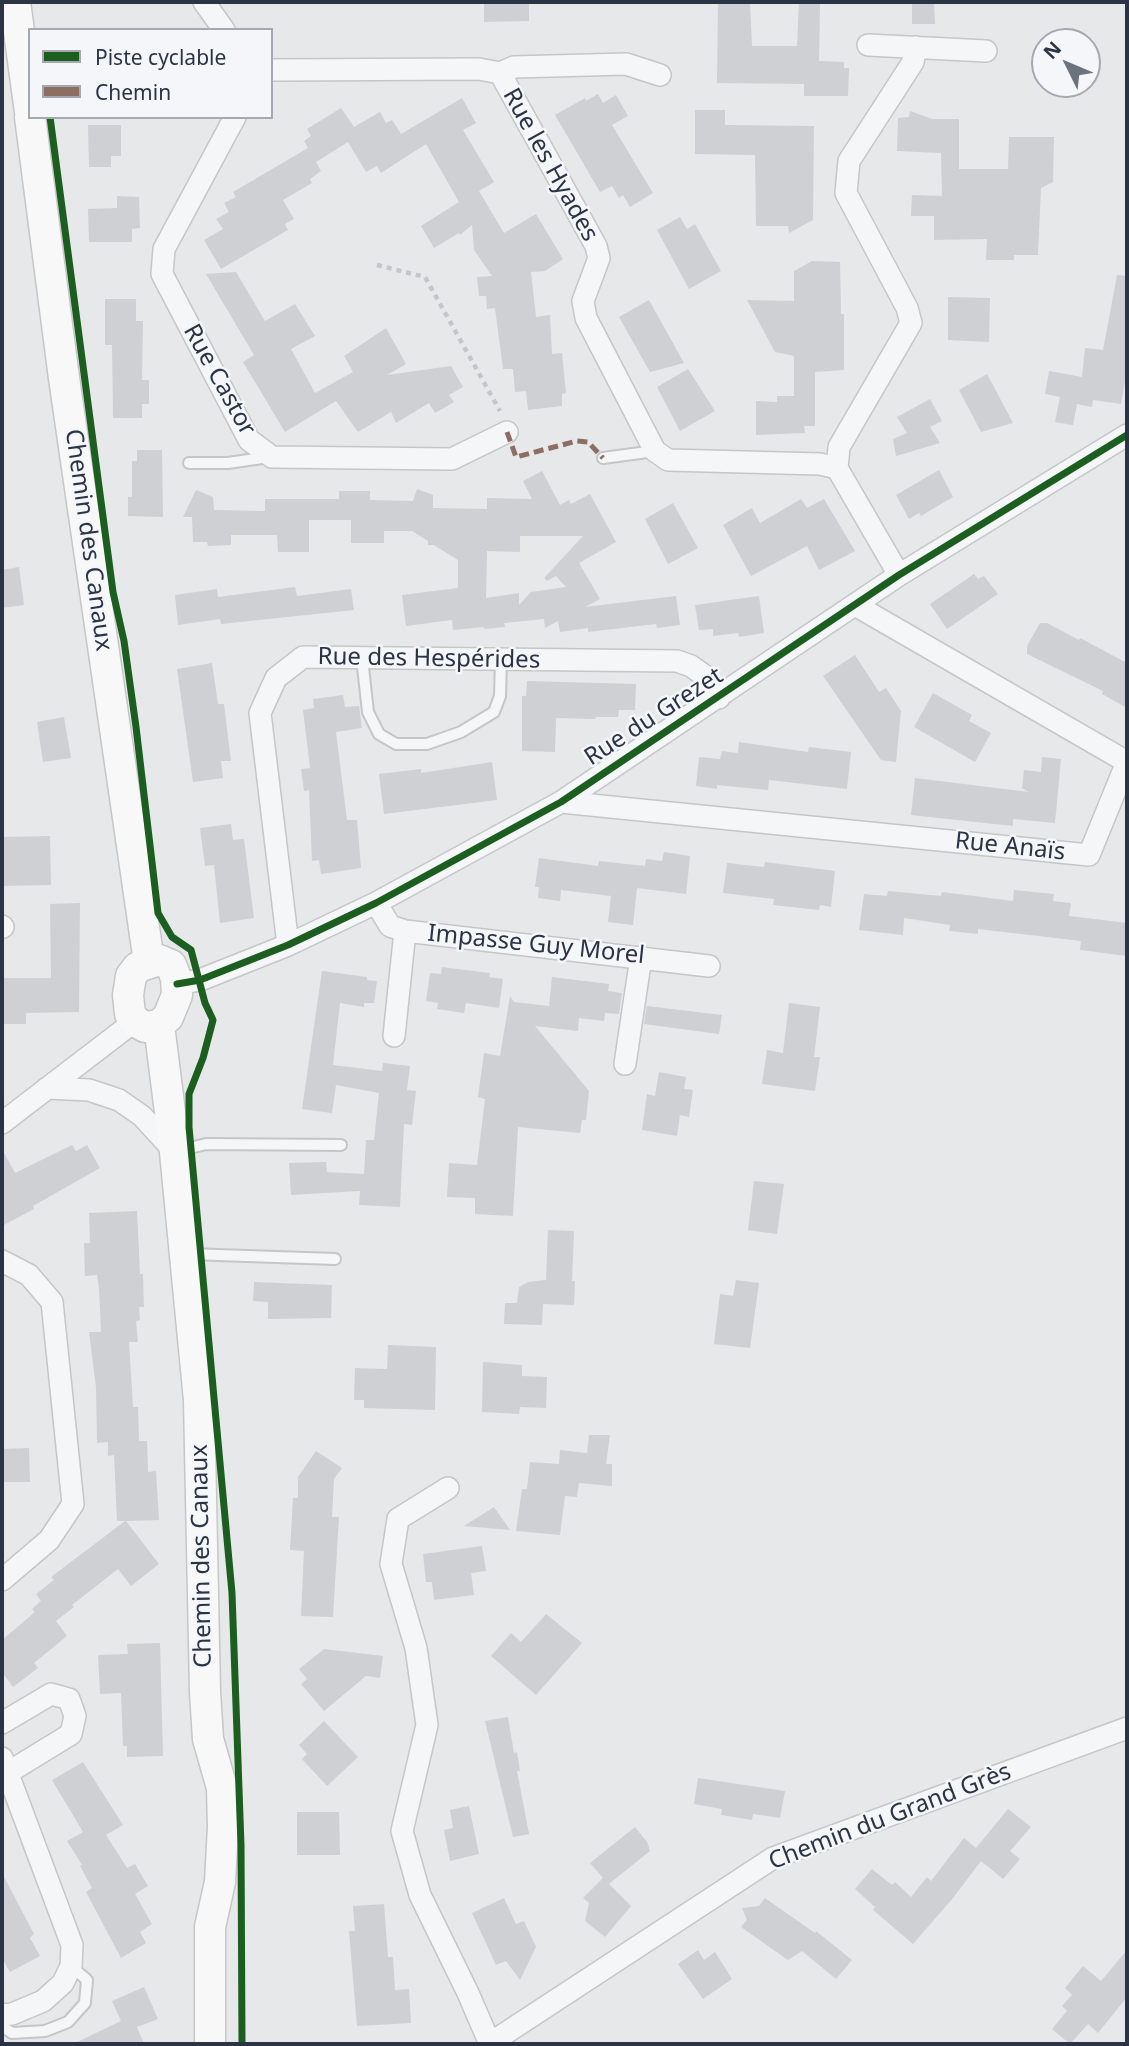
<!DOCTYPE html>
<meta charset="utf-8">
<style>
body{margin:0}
#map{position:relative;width:1129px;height:2046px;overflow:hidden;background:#e6e8ea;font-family:"Noto Sans",sans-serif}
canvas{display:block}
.frame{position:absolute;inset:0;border:4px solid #2b3445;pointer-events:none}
.legend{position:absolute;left:28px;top:28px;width:245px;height:91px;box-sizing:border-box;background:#f4f6f9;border:2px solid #a4a8b1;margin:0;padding:9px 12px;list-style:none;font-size:21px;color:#2b3445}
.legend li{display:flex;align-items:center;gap:14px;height:35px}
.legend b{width:35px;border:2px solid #a4a8b1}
.north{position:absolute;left:1031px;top:28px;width:70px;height:70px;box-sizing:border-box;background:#f4f6f9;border:2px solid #a4a8b1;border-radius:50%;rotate:313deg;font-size:19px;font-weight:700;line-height:28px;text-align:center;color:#2b3445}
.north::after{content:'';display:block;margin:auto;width:24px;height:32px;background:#6c737f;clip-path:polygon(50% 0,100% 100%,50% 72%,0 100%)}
</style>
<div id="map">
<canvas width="1129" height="2046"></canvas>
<div class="frame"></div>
<ul class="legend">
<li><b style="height:9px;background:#1b5e20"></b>Piste cyclable</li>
<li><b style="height:9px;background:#8d6e63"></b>Chemin</li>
</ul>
<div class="north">N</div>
</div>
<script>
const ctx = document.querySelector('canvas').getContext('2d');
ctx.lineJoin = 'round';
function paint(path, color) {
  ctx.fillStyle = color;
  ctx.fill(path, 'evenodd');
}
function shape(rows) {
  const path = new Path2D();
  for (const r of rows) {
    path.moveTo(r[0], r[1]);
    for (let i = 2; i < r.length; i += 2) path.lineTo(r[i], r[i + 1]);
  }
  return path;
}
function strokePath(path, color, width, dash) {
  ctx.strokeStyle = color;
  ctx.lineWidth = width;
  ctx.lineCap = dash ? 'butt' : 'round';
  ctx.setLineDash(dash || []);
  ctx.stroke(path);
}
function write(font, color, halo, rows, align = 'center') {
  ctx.font = font + ' "Noto Sans",sans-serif';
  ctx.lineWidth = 5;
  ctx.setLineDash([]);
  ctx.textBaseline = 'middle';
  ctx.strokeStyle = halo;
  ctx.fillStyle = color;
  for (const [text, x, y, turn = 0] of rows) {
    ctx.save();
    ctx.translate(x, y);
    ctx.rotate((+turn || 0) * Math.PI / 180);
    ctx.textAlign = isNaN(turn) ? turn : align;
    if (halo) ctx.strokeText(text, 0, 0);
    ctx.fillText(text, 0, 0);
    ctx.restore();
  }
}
const building = shape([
 [484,2,529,2,529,21,484,22],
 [718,2,750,2,752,46,797,46,799,2,820,2,819,61,844,62,844,68,849,68,848,96,804,96,804,84,717,83],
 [912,2,934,2,935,24,912,24],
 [598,94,603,103,616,95,628,116,612,125,653,193,630,207,623,195,619,198,612,186,600,192,555,115,585,98,586,101],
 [462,98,476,123,463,130,494,182,479,191,504,233,536,214,563,259,545,271,531,272,536,317,550,315,552,354,562,353,566,393,562,394,562,406,528,410,526,391,515,392,513,369,503,369,495,308,487,309,486,296,479,296,477,277,492,276,474,250,472,225,460,235,459,233,434,248,421,226,459,202,426,144,381,173,377,166,366,172,348,142,316,162,321,171,310,179,312,183,283,200,294,219,285,224,288,230,221,269,204,240,223,229,216,219,229,212,224,203,236,197,233,192,308,148,304,141,311,136,307,129,341,108,354,127,380,112,386,123,392,120,401,134],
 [695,110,725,110,725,125,814,126,813,220,789,233,788,226,756,226,755,155,695,154],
 [910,111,932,119,959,119,959,169,1008,169,1009,137,1054,137,1053,182,1041,188,1038,255,1014,255,1014,260,986,260,987,239,934,240,934,216,911,216,912,195,942,196,941,153,897,151,898,118,909,117],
 [88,125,121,125,121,156,111,156,111,167,89,167],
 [117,196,139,197,140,228,132,229,132,242,89,242,88,209,117,208],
 [680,217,687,229,695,224,721,271,689,289,657,230],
 [812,261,840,262,841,314,844,314,844,370,815,372,815,426,804,426,805,433,756,435,756,401,777,402,777,396,794,396,794,356,775,352,747,300,794,301,794,271],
 [236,272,265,321,295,304,315,336,291,349,315,393,353,372,344,356,386,328,406,364,387,375,451,366,463,387,449,395,454,402,435,413,429,403,396,423,391,412,358,432,336,401,285,432,243,362,254,355,206,274],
 [1117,275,1127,276,1127,370,1121,404,1093,400,1092,407,1077,404,1073,425,1055,422,1060,397,1045,394,1049,371,1082,377,1085,348,1103,350],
 [948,297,990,298,989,342,948,340],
 [105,299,136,299,136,321,143,321,142,380,149,380,149,404,142,404,142,418,113,418,112,345,105,345],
 [649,300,684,363,650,372,619,317],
 [688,369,715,411,680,431,657,387],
 [987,374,1013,423,981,432,959,390],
 [930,399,942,421,930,427,940,443,896,456,893,439,907,433,897,417],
 [137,450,162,450,163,517,128,516,128,497,132,497,132,461,137,461],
 [939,470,953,497,921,516,919,513,909,519,896,495],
 [542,471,560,505,569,500,571,504,590,494,616,542,579,563,600,599,585,607,676,596,680,625,657,628,656,624,588,632,588,628,560,632,558,621,545,628,544,619,504,623,505,627,484,629,484,627,453,630,452,620,406,626,402,595,458,588,458,560,434,545,428,545,428,541,412,531,384,531,384,543,351,543,351,520,309,520,309,552,278,552,277,535,231,535,231,545,208,546,207,542,193,542,192,517,183,517,196,490,213,497,214,510,265,511,265,499,339,499,339,491,370,491,370,500,413,501,417,489,433,495,433,508,487,509,487,498,532,499,523,481],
 [520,536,583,536,544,578,547,581,556,576,566,587,531,592,519,605,519,593,486,598,487,551,520,552],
 [801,499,807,508,824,499,855,551,819,570,807,546,751,576,723,525,752,508,760,523],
 [673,503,698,548,668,564,645,519],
 [19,567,24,605,2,608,2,570],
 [974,574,978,579,984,576,998,594,947,629,930,604],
 [295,587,297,596,351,589,354,610,221,624,220,619,178,625,175,595,217,589,218,597],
 [759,596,764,633,739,637,738,633,713,636,713,629,699,630,695,605],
 [1040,623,1047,623,1079,640,1080,638,1127,663,1127,708,1102,694,1103,691,1027,654,1027,646],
 [855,655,879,692,886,688,901,711,896,762,881,760,823,676],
 [212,663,218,704,224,704,231,761,221,761,223,778,193,782,177,669],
 [527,681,636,684,635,710,619,710,618,717,596,717,595,719,556,718,555,752,522,751,522,696,526,696],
 [933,693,972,715,969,721,991,733,975,762,914,727],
 [343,695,345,707,359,706,362,728,336,732,347,820,357,820,361,868,321,874,319,860,312,861,309,790,304,791,301,769,310,768,303,710,314,708,313,699],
 [64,717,71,758,43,762,37,722],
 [739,742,808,752,809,747,851,752,847,789,769,780,768,790,717,785,717,789,696,786,699,757,720,759,722,751,738,753],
 [1042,757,1061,759,1055,823,1013,819,1013,826,911,815,915,778,1029,792,1022,788,1024,770,1041,772],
 [492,762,497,800,384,814,379,774,421,769,421,773],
 [231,824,233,840,244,839,254,918,220,923,214,865,205,866,200,828],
 [50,836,51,885,2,886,2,837],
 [664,852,690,856,686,894,637,888,633,925,608,922,611,896,561,890,560,901,538,898,539,887,535,887,539,858,598,866,599,861,645,866,646,859,662,861],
 [765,862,835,871,831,907,820,905,819,910,773,905,774,899,723,893,727,863,764,867],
 [1014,890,1054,894,1053,901,1071,903,1069,916,1127,923,1127,956,1080,950,1081,941,978,929,978,934,949,931,950,925,904,918,903,935,859,930,864,894,887,896,888,891,941,896,942,892,1013,901],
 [80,903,79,1012,26,1013,26,1024,2,1024,2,978,51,978,50,904],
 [442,967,490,973,489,977,503,979,499,1008,466,1003,464,1013,437,1009,438,1003,426,1001,430,973,441,974],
 [322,971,367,977,367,980,377,981,374,1003,364,1003,364,1007,340,1003,333,1065,382,1071,383,1063,410,1066,407,1090,416,1091,412,1125,404,1124,400,1207,359,1205,360,1191,291,1195,289,1163,326,1162,327,1172,364,1174,366,1140,374,1140,379,1093,336,1085,332,1113,302,1109],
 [552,977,609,984,608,991,622,993,619,1014,605,1013,604,1021,579,1018,578,1031,535,1026,589,1091,586,1120,582,1120,580,1133,518,1127,513,1216,475,1214,475,1198,447,1197,449,1163,477,1165,485,1099,478,1097,484,1053,500,1056,510,996,514,1002,549,1006],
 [789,1003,820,1007,814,1057,820,1057,815,1091,762,1084,767,1050,783,1053],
 [647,1006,722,1015,719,1034,644,1024],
 [659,1072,686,1077,684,1089,693,1090,689,1117,680,1115,677,1136,642,1130,647,1094,655,1096],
 [72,1145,76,1151,87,1145,100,1168,33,1206,34,1209,2,1226,2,1149,15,1173],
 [754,1181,784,1184,777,1234,748,1230],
 [137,1211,140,1274,143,1274,144,1307,139,1307,140,1320,136,1321,138,1342,129,1342,133,1407,138,1407,139,1441,147,1441,148,1472,156,1471,159,1520,126,1521,159,1564,131,1586,118,1569,72,1605,74,1607,56,1621,67,1636,34,1663,38,1668,13,1687,2,1672,2,1640,35,1612,32,1609,41,1601,36,1594,54,1580,51,1577,125,1521,117,1521,114,1455,108,1456,108,1442,97,1443,96,1387,89,1332,101,1332,99,1289,97,1275,85,1276,84,1243,90,1243,89,1213],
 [548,1230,574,1231,572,1281,575,1281,574,1305,543,1304,542,1325,504,1324,505,1303,517,1303,519,1287,528,1282,546,1280],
 [736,1280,759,1283,750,1348,714,1344,720,1294,733,1296],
 [254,1282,332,1285,331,1318,268,1319,268,1302,253,1301],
 [388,1345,436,1347,435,1410,364,1408,364,1400,354,1400,355,1368,387,1369],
 [483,1362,522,1365,522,1376,547,1377,546,1408,520,1407,519,1414,482,1412],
 [589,1435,610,1435,606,1464,612,1464,612,1486,579,1483,577,1497,565,1496,560,1535,516,1531,522,1489,527,1489,530,1462,559,1464,560,1450,587,1453],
 [29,1448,30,1482,2,1482,2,1449],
 [316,1451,342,1468,334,1479,332,1517,339,1517,333,1617,301,1616,304,1551,290,1550,293,1498,298,1498,298,1477],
 [494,1507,510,1530,464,1526],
 [482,1546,486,1571,471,1573,474,1595,434,1600,432,1582,426,1582,423,1554],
 [546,1614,582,1643,536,1695,491,1656,511,1633,521,1642],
 [160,1643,163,1756,127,1757,127,1746,123,1746,121,1693,100,1694,98,1655,128,1654,127,1644],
 [324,1649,383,1656,380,1678,366,1676,324,1711,301,1684,307,1679,299,1669],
 [508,1717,514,1753,517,1752,520,1771,517,1771,529,1834,513,1837,485,1721],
 [324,1721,358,1757,327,1786,302,1759,307,1754,299,1745],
 [83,1762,123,1825,106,1835,127,1868,135,1864,148,1886,135,1894,152,1924,140,1932,146,1943,121,1958,86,1892,92,1888,80,1866,82,1865,67,1841,83,1832,52,1780],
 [698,1778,785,1791,780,1818,753,1814,752,1820,721,1815,722,1809,694,1804],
 [469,1806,479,1854,450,1861,444,1830,453,1828,450,1810],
 [1008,1809,1031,1827,1010,1851,1020,1859,1003,1879,981,1861,953,1898,913,1944,873,1910,875,1907,855,1889,872,1869,892,1885,895,1882,911,1897,927,1877,931,1881,964,1838,976,1848],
 [297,1812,339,1812,340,1855,297,1855],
 [635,1827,647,1842,650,1851,609,1884,631,1906,605,1937,585,1921,589,1903,583,1898,603,1878,604,1879,590,1863],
 [2,1873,34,1934,30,1938,40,1956,10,1972,2,1958],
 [504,1898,516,1924,524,1921,536,1947,520,1980,506,1961,496,1965,472,1913],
 [765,1898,815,1933,816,1931,852,1960,836,1979,802,1951,788,1960,741,1927,747,1920,742,1908,759,1906],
 [384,1904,388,1957,393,1957,395,1990,409,1989,411,2023,357,2026,349,1931,355,1931,353,1906],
 [698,1950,704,1960,715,1952,732,1979,703,1999,678,1964],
 [1127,1950,1127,1997,1098,2033,1088,2024,1070,2044,1052,2029,1067,2011,1062,2006,1072,1995,1065,1988,1083,1966,1101,1981],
 [144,1987,158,2019,137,2027,144,2044,73,2044,121,2021,112,2001]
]);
const path = shape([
 [377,265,425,277,500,411]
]);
const lane = shape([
 [603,458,655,451],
 [189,463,228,463,269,457],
 [362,658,368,712,379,734,396,744,427,744,461,732,494,712,500,696,501,659],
 [178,1151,206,1144,341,1145],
 [188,1254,335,1259],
 [2,2026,12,2033,45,2031,68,2022,85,2003,87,1980,71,1966]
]);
const street = shape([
 [204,2,224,30],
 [868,45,986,51],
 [271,70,479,69,500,73,596,246,599,258,583,301,586,318,655,451,668,460,820,464,837,468,899,575],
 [500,73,514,67,626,64,660,75],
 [235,117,164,249,162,274,249,440,272,457,452,459,507,432],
 [837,468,839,447,911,323,907,308,846,193,849,161,913,62,916,47],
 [561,802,1089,855,1127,762,855,605],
 [376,903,390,926,405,931,709,966],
 [2,926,3,927],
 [288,945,260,713,276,678,303,657,677,661,691,666,705,676,719,698],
 [177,984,200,980,288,945,376,903,561,802,899,575,1127,435],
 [394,1036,405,931],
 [625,1064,641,957],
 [47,1088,89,1090,119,1100,142,1116,175,1152],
 [2,1123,135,1021],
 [2,1261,29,1275,52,1302,73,1504,49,1540,2,1580],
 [448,1488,398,1519,391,1564,416,1648,427,1725,402,1831,420,1895,468,1993,490,2044],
 [2,1723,51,1694,69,1699,75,1716,71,1734,9,1772],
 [2,1758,72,1945,71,1966,63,1983,43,2001,12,2014,2,2015],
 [489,2044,773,1858,1127,1728]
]);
const secondary = shape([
 [15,2,30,112],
 [30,117,64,378,149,962],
 [159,960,171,965,176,978,177,995,168,1017,159,1025,145,1027,135,1021,130,1014,128,995,131,976,138,967,159,960],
 [159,1025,175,1152,199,1400,205,1692,208,1739,222,1788,223,1827,220,1882,210,1927,210,2044]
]);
const quiet = shape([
 [507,432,516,457,577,441,588,442,603,458]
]);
const cycleway = shape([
 [50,117,113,592,124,641,136,727,158,913,172,937,191,950,205,1003,213,1020,203,1058,189,1094,189,1127,232,1593,241,1845,242,2044],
 [177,984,200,980,288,945,376,903,561,802,899,575,1127,435]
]);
const streetNames = [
 ["Rue les Hyades",550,165,61],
 ["Rue Castor",219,380,61],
 ["Chemin des Canaux",88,540,82],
 ["Rue des Hespérides",429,659,1],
 ["Rue du Grezet",654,717,-33],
 ["Rue Anaïs",1010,847,6],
 ["Impasse Guy Morel",536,945,6],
 ["Chemin des Canaux",202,1556,-91],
 ["Chemin du Grand Grès",890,1817,-21]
];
paint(building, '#ced0d3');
strokePath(lane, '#c4c6c8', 14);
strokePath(street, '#c4c6c8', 24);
strokePath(secondary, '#c4c6c8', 33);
strokePath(path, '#c5c6ca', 4.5, [5, 5]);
strokePath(lane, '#f5f6f7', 10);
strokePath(street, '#f5f6f7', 21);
strokePath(secondary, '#f8f8f8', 30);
strokePath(quiet, '#8d6e63', 5, [10, 5]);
strokePath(cycleway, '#1b5e20', 7);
write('24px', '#2b3445', '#f4f6f9', streetNames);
</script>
